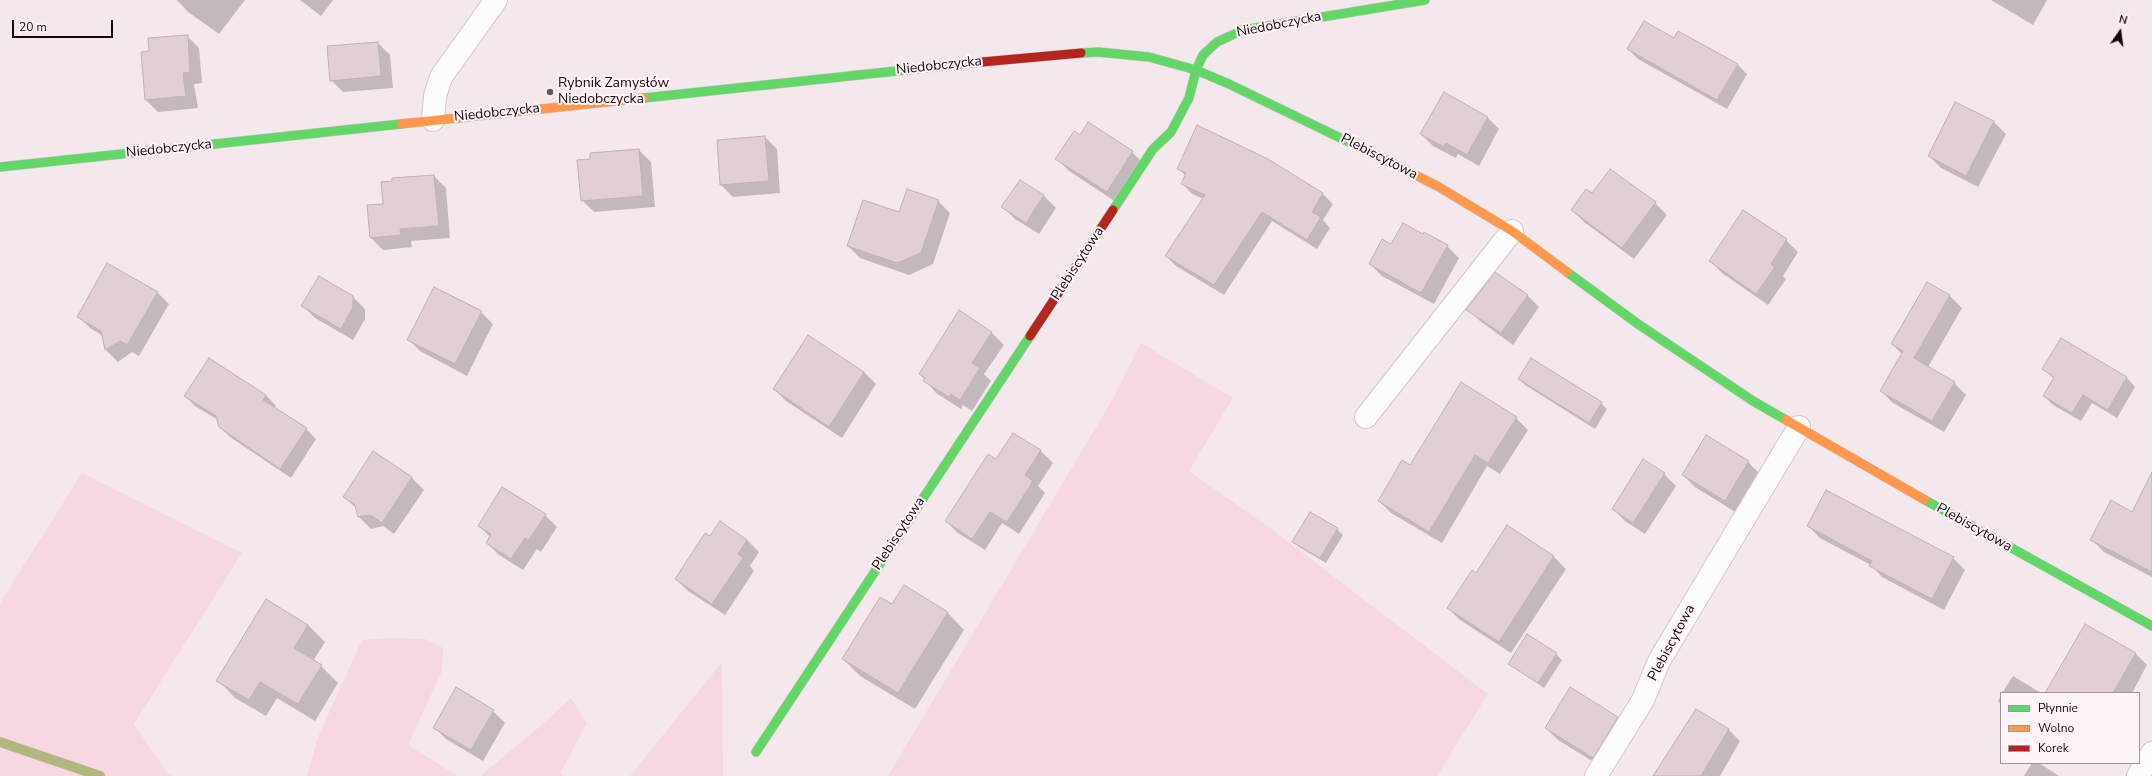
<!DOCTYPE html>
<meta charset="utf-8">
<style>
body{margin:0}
#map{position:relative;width:2152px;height:776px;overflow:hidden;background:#f4e8ec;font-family:"Nunito Sans",sans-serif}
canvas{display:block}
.legend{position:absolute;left:2000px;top:692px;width:140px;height:72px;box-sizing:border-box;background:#fff4f7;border:1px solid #a29599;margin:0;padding:5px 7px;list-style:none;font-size:12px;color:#17070d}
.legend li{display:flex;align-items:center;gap:8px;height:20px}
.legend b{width:20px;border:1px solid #a29599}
.north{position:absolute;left:2100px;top:12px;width:40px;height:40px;-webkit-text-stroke:3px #fff4f7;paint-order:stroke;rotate:14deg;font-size:11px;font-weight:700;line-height:16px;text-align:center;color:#17070d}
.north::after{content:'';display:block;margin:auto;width:14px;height:18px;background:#17070d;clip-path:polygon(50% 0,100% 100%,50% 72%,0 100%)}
.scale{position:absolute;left:12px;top:20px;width:101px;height:18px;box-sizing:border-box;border:2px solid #17070d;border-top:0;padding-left:5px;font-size:12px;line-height:14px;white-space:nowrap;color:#17070d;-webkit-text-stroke:3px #fff4f7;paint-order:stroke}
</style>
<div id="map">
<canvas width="2152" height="776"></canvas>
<ul class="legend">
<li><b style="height:5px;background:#63d668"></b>Płynnie</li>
<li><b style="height:5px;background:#ff974d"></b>Wolno</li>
<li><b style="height:5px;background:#b3261e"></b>Korek</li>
</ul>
<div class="north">N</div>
<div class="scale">20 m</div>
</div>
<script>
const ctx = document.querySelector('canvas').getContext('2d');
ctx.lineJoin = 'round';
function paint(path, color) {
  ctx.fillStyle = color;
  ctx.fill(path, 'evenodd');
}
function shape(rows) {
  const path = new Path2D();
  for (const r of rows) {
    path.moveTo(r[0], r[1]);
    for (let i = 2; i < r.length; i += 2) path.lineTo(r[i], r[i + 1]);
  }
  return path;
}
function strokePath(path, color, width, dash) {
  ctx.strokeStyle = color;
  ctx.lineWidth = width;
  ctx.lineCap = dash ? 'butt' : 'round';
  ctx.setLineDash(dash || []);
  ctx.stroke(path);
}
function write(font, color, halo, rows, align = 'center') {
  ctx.font = font + ' "Nunito Sans",sans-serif';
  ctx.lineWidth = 4;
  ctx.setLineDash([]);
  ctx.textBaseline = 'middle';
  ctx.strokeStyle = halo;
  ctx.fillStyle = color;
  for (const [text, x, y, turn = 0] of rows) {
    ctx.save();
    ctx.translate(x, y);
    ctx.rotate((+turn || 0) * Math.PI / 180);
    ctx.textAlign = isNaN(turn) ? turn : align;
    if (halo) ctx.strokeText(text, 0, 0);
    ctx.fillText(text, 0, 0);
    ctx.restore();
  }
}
const green = shape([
 [1141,343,1233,398,1189,471,1270,528,1488,694,1437,776,888,776,1111,402],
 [82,473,242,553,134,724,168,774,172,776,0,776,0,603],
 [392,638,425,639,443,648,442,671,408,745,458,776,307,776,318,737,362,640],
 [722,662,723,776,630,776],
 [571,698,587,723,561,772,563,776,480,776,538,728]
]);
const shadow = shape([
 [177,0,245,0,219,34,188,12],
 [300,0,333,0,321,16],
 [1991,0,2047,0,2033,25],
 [187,36,199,48,202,83,194,84,198,108,158,112,146,100,150,52],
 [1675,39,1737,64,1747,74,1727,109,1638,59,1628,49],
 [378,43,390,55,393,88,343,92,331,80],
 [1955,103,1994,122,2006,134,1978,187,1941,168,1929,156],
 [1487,117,1499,129,1479,166,1458,154,1456,158,1433,146,1421,134],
 [1089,124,1132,152,1144,164,1119,204,1069,171,1057,159,1081,136],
 [765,137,777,149,780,193,733,197,721,185],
 [639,150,651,162,655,207,594,212,582,200],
 [1268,160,1323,194,1333,204,1323,220,1330,228,1317,249,1272,221,1224,295,1176,266,1166,256,1204,199,1192,194,1182,183,1186,176,1178,168],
 [434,176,446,188,450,238,411,241,412,247,383,250,371,238,384,205],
 [1020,181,1044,196,1056,208,1039,234,1015,219,1003,207],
 [1592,194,1655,203,1667,215,1634,259,1584,222,1572,210],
 [938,201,950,213,933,264,909,275,860,258,848,246,899,213],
 [1743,211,1786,240,1798,252,1783,276,1786,279,1768,305,1722,273,1710,261],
 [1423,235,1447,246,1459,258,1434,304,1382,276,1370,264,1392,245],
 [1928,284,1950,296,1962,308,1928,367,1954,383,1966,395,1944,432,1893,403,1881,391,1902,354,1892,344],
 [157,292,169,304,139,356,132,352,118,362,106,350,103,336,90,328,78,316],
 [1527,295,1539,307,1513,345,1480,321,1468,309],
 [353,297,365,309,365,319,353,340,315,318,303,306],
 [481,312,493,324,467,376,420,351,408,339],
 [960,312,992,333,1004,345,984,374,991,381,972,411,963,405,961,409,936,393,920,374],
 [808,336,864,372,876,384,842,438,786,401,774,389],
 [2061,340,2127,378,2135,387,2117,418,2092,403,2081,421,2053,405,2044,396,2054,379,2044,369],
 [1531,359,1601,403,1607,409,1595,429,1525,385,1519,379],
 [266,395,276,406,274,408,306,429,316,439,291,478,230,437,220,427,218,420,195,406,185,396],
 [1516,418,1528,430,1500,474,1487,466,1442,543,1391,513,1379,501,1411,466],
 [1013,434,1041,451,1053,463,1038,486,1045,493,1019,534,1002,523,985,550,958,533,946,521,996,461],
 [373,452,412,478,424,490,394,534,383,526,371,529,359,517,357,509,344,497],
 [1748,462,1760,474,1737,513,1695,487,1683,475],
 [1664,474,1676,486,1645,534,1625,521,1613,509],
 [503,488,545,515,557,527,541,552,537,549,523,570,499,555,487,543,490,537,479,526],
 [1826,491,1953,558,1965,570,1944,610,1882,577,1871,565,1820,538,1808,526],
 [2152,522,2152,577,2104,552,2092,540],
 [1507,526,1554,557,1566,569,1511,653,1460,620,1448,608,1477,574],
 [1337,529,1343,535,1326,563,1299,547,1293,541],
 [711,538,747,540,759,552,750,566,754,571,725,615,688,591,676,579],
 [267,600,308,625,325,642,313,661,321,666,338,683,315,721,277,698,266,716,235,698,218,680],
 [892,606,947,612,964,630,915,709,860,676,843,659],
 [2135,653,2147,665,2132,693,2114,693,2077,672],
 [1556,654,1562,660,1544,688,1509,664],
 [2013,676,2041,693,2002,693],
 [456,689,493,711,505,723,483,761,446,739,434,727],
 [2001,695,2001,704,1998,701],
 [1617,718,1629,729,1605,769,1558,740,1546,728],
 [1728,729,1740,741,1720,776,1654,776],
 [2032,763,2039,763,2059,776,2024,776]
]);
const stream = shape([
 [0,742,100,776]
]);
const building = shape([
 [1644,21,1674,38,1678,31,1738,64,1717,100,1627,49,1644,21],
 [188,35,190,72,183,73,186,96,145,100,141,52,149,51,148,38,188,35],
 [378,42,381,76,330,81,327,46,378,42],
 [1444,92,1488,117,1467,155,1446,143,1444,147,1420,134,1444,92],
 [1955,102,1994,121,1966,176,1928,156,1955,102],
 [1088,122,1133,151,1107,192,1055,159,1074,131,1080,135,1088,122],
 [1197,125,1268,159,1323,193,1312,212,1321,217,1307,240,1262,212,1214,285,1165,256,1205,195,1181,184,1186,173,1177,169,1197,125],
 [765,136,769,181,720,185,717,140,765,136],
 [639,149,643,196,581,201,577,160,590,159,590,153,639,149],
 [1610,169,1656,202,1622,248,1571,210,1586,189,1592,193,1610,169],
 [434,175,439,226,400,229,401,235,370,238,367,205,383,204,381,182,392,181,392,178,434,175],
 [1020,180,1044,195,1026,223,1001,207,1020,180],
 [907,189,939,200,921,253,897,263,847,246,863,200,899,212,907,189],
 [1743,210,1787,239,1771,264,1775,267,1756,294,1709,261,1743,210],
 [1403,223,1423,234,1424,232,1448,245,1421,293,1369,264,1382,239,1391,244,1403,223],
 [107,263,158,292,127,345,120,341,105,350,101,331,77,317,107,263],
 [1495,272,1528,295,1501,333,1466,310,1495,272],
 [319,276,353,296,353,307,341,329,301,306,319,276],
 [1927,282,1950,295,1914,358,1955,382,1932,421,1880,391,1903,351,1891,344,1927,282],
 [434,287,482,311,455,364,407,340,434,287],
 [959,310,992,332,972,363,980,368,960,400,951,394,949,397,923,381,925,378,919,374,959,310],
 [808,335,864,372,829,427,773,389,808,335],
 [2061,338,2127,377,2108,410,2083,395,2072,413,2043,396,2054,377,2042,369,2061,338],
 [209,358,266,395,263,400,307,428,280,469,219,427,216,416,184,396,209,358],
 [1531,358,1602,402,1589,423,1518,379,1531,358],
 [1461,382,1517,417,1488,463,1475,455,1429,532,1378,501,1402,460,1410,465,1461,382],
 [1013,433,1041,450,1025,475,1033,481,1007,522,990,512,972,539,945,521,988,454,996,459,1013,433],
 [1706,435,1749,461,1725,501,1682,475,1706,435],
 [373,451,412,477,382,523,370,515,358,517,355,505,343,497,373,451],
 [1643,459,1665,473,1633,523,1612,509,1643,459],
 [2152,472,2152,572,2090,540,2111,500,2132,512,2152,472],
 [502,487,546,514,529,540,525,538,511,559,486,543,491,534,478,526,502,487],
 [1826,490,1954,557,1932,599,1869,566,1872,561,1807,526,1826,490],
 [1310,512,1338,528,1320,558,1292,542,1310,512],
 [720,521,747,540,738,554,743,558,712,604,675,579,705,533,710,536,720,521],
 [1507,525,1554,556,1499,642,1447,608,1472,570,1476,573,1507,525],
 [904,585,948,612,898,693,842,659,880,597,892,604,904,585],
 [266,599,308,625,294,648,322,665,298,704,260,682,249,700,216,681,266,599],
 [2085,624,2136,653,2113,693,2045,693,2085,624],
 [1527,634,1557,653,1538,683,1508,664,1527,634],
 [456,687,494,710,471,750,433,728,456,687],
 [1570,687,1618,717,1593,758,1545,728,1570,687],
 [1696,709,1729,729,1701,776,1653,776,1696,709]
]);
const street = shape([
 [433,120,435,96,441,77,496,0],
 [1366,417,1512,231],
 [1596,776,1643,700,1659,661,1799,427],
 [2138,776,2152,753]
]);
const fast = shape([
 [1081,53,1098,52,1149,57,1196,70,1229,84,1394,164],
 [644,98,971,63],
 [0,167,401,124],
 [1113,210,1153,149,1171,132,1189,98,1196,70,1203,55,1217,42,1243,30,1425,0],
 [1567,272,1638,324,1753,401,1786,420],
 [1925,500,2152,626],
 [756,752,1030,336]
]);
const slow = shape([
 [401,124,644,98],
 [1394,164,1439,187,1512,231,1567,272],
 [1786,420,1925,500]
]);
const jam = shape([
 [971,63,1081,53],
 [1030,336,1113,210]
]);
const markers = [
 [550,92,4,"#64565b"]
];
const streetNames = [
 ["Niedobczycka",1279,25,-11],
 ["Niedobczycka",939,66,-6],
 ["Niedobczycka",497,113,-6],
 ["Niedobczycka",169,149,-6],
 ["Plebiscytowa",1379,157,27],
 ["Plebiscytowa",1078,264,-57],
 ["Plebiscytowa",1974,528,29],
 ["Plebiscytowa",899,534,-57],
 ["Plebiscytowa",1672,643,-62]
];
const poiNames = [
 ["Rybnik Zamysłów",558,84],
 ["Niedobczycka",558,100]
];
paint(green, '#f7d8e2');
paint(shadow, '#0003');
strokePath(stream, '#b1b77d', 10);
paint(building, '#e2ced5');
strokePath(building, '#bfb1b6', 1);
strokePath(street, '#d4c5ca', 24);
strokePath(fast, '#d4c5ca', 10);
strokePath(slow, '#d4c5ca', 10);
strokePath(jam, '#d4c5ca', 10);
strokePath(street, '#fdfcfc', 22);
strokePath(fast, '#63d668', 9);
strokePath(slow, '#ff974d', 9);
strokePath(jam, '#b3261e', 9);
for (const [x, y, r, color] of markers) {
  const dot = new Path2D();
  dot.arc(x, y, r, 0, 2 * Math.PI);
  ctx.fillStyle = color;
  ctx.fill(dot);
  strokePath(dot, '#fff4f7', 1.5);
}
write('14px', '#17070d', '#fff4f7', streetNames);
write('14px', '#17070d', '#fff4f7', poiNames, 'left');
</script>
